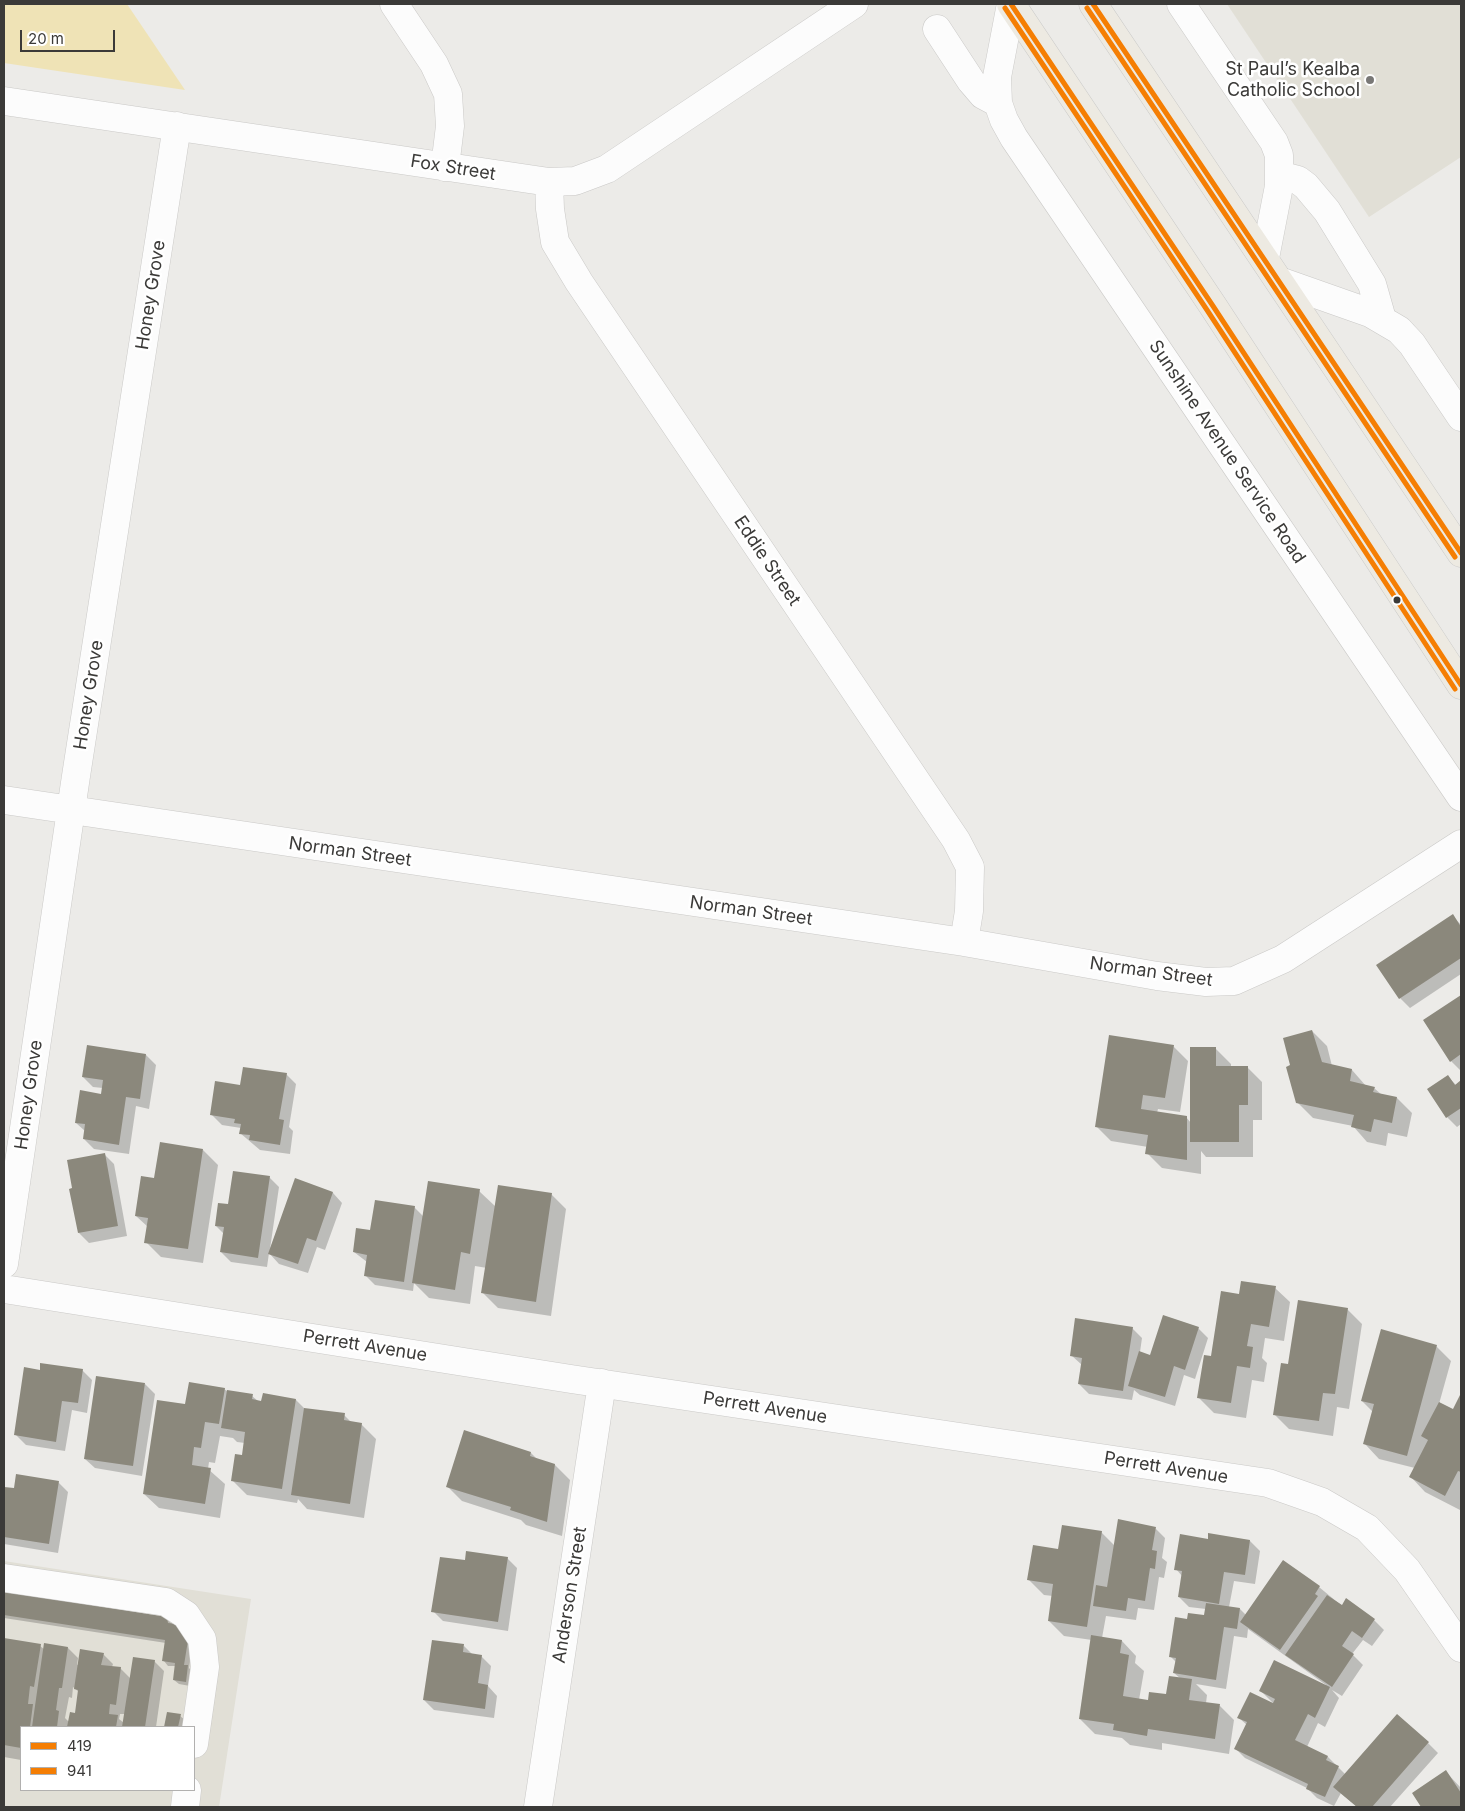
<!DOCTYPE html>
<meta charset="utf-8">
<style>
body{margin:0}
#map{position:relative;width:1465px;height:1811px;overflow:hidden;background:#ecebe8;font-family:Inter,sans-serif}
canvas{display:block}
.frame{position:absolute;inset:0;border:5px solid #3b3a38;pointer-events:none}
.legend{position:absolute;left:20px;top:1726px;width:175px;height:65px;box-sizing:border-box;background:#fff;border:1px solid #b1b0af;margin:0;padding:6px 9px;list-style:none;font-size:15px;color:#3b3a38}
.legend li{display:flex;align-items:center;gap:10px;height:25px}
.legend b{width:25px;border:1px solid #b1b0af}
.scale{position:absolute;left:20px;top:30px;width:95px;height:22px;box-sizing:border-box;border:2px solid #3b3a38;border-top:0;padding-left:6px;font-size:15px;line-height:18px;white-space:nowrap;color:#3b3a38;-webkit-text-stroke:4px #fff;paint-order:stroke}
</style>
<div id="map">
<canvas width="1465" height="1811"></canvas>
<div class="frame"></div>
<ul class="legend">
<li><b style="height:6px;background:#f57e03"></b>419</li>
<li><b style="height:6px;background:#f57e03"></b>941</li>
</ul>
<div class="scale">20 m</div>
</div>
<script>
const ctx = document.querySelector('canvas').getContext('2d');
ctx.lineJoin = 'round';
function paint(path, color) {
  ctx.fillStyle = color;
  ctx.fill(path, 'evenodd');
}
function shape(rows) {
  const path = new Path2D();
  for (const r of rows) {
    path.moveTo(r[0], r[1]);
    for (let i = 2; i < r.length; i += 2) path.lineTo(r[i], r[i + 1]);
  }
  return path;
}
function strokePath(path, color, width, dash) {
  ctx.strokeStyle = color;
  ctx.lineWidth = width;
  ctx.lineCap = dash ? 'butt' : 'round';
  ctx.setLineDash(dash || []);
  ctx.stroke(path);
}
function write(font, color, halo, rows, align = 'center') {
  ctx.font = font + ' Inter,sans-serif';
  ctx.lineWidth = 5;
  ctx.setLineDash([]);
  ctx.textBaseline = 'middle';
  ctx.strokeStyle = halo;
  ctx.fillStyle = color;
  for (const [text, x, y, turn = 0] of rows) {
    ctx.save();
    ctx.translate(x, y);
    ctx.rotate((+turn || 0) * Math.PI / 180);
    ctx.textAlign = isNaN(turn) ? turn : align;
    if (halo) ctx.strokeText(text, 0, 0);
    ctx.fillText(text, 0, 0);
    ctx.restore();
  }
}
const built = shape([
 [1227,4,1461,4,1461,157,1369,217],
 [4,1561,251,1599,219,1807,4,1807],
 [21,1727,194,1727,194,1790,21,1790]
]);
const green = shape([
 [4,4,127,4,185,90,4,63]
]);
const shadow = shape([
 [1453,916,1461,925,1461,974,1410,1008,1400,998,1378,965],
 [1461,996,1461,1071,1451,1061,1424,1021],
 [1312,1031,1327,1046,1332,1066,1352,1070,1366,1086,1374,1088,1382,1095,1397,1098,1412,1113,1407,1137,1388,1133,1386,1146,1367,1142,1353,1126,1313,1118,1297,1102,1292,1066],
 [88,1046,146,1055,156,1065,149,1109,136,1106,129,1154,94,1149,84,1139,85,1131,76,1123,102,1095,103,1088,93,1087,83,1077],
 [1173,1046,1188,1061,1180,1112,1158,1109,1157,1113,1186,1117,1191,1123,1216,1049,1231,1064,1231,1067,1247,1067,1262,1082,1262,1120,1253,1120,1253,1157,1206,1157,1201,1151,1201,1174,1162,1168,1147,1153,1148,1147,1111,1141,1096,1126],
 [286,1074,296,1084,289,1127,293,1131,290,1154,260,1150,240,1133,241,1128,222,1125,212,1115,241,1086],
 [1448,1077,1456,1085,1461,1081,1461,1124,1457,1127,1447,1117],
 [203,1150,218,1165,203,1263,161,1257,146,1242,148,1227,136,1216,155,1179],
 [104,1154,114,1164,127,1236,89,1243,79,1233],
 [269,1177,279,1187,270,1249,296,1180,333,1193,342,1203,325,1250,317,1247,308,1273,279,1264,269,1253,267,1267,231,1262,221,1252,224,1234,216,1226,229,1205],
 [479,1191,496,1207,551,1194,566,1209,551,1316,498,1308,483,1293,487,1268,475,1266,470,1304,429,1298,414,1283,413,1291,375,1285,365,1275,367,1262,354,1252,371,1231,414,1207,424,1217],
 [1275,1288,1290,1302,1284,1341,1265,1338,1262,1358,1267,1363,1264,1382,1252,1380,1246,1418,1214,1413,1199,1398,1212,1358,1240,1295],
 [1347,1309,1362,1324,1349,1409,1337,1407,1333,1436,1289,1429,1274,1414,1289,1365],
 [1132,1328,1142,1338,1140,1352,1151,1356,1198,1328,1208,1338,1195,1379,1184,1375,1175,1406,1140,1395,1134,1390,1132,1400,1089,1394,1079,1384,1082,1365,1071,1355],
 [1436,1346,1451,1361,1439,1404,1453,1411,1461,1396,1460,1510,1425,1492,1411,1477,1415,1468,1379,1459,1365,1444,1373,1412,1362,1401],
 [82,1370,92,1380,87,1413,72,1410,65,1451,26,1445,16,1435,41,1371],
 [145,1384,155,1394,142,1476,95,1468,85,1459],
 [224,1389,227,1391,252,1396,258,1401,296,1400,305,1409,344,1415,352,1423,361,1424,376,1439,364,1518,307,1509,298,1499,297,1503,247,1495,232,1480,243,1456,245,1443,237,1442,233,1438,220,1436,215,1463,209,1462,208,1469,225,1484,220,1518,159,1508,144,1494,186,1406],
 [531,1453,538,1460,555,1465,570,1480,562,1536,526,1525,521,1520,462,1501,447,1486],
 [58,1482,68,1492,58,1553,4,1544,5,1488,15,1489],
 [1156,1529,1165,1538,1162,1558,1167,1562,1164,1578,1159,1577,1154,1610,1138,1608,1136,1620,1106,1616,1102,1638,1122,1641,1136,1656,1135,1663,1144,1671,1139,1700,1149,1702,1167,1696,1181,1679,1174,1673,1176,1662,1170,1656,1188,1620,1205,1617,1206,1609,1189,1607,1179,1597,1182,1576,1176,1569,1209,1540,1250,1541,1260,1551,1255,1584,1234,1581,1229,1607,1240,1609,1246,1615,1283,1562,1319,1587,1342,1606,1374,1620,1384,1630,1372,1646,1363,1640,1352,1654,1363,1665,1342,1696,1332,1690,1339,1698,1325,1727,1318,1723,1307,1747,1328,1757,1346,1775,1428,1743,1438,1753,1390,1807,1357,1807,1341,1793,1334,1806,1317,1798,1307,1788,1245,1758,1236,1749,1247,1725,1239,1718,1274,1704,1260,1690,1326,1685,1248,1629,1247,1638,1234,1636,1226,1689,1196,1684,1207,1695,1206,1703,1220,1706,1234,1720,1229,1754,1162,1743,1162,1750,1130,1745,1122,1738,1095,1734,1080,1719,1092,1640,1064,1636,1049,1621,1053,1596,1044,1595,1029,1580,1059,1551,1101,1532,1115,1546],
 [507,1558,517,1568,508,1631,443,1621,433,1611],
 [4,1593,166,1619,193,1640,189,1668,192,1671,190,1686,179,1684,174,1680,176,1666,168,1666,164,1661,166,1643,4,1618],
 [4,1640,40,1646,45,1650,68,1648,78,1658,77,1665,103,1654,113,1664,112,1667,120,1668,131,1679,154,1661,164,1671,156,1727,21,1727,21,1760,4,1757],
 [73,1687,79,1692,76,1714,69,1722,65,1718,69,1697,72,1698],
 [120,1714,125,1714,124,1723,119,1719],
 [464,1646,472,1654,481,1656,491,1666,488,1686,497,1696,494,1718,434,1710,424,1700],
 [168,1714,180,1716,185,1720,183,1727,165,1727],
 [1446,1772,1461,1788,1461,1807,1423,1807,1413,1793]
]);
const building = shape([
 [1453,914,1461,927,1461,958,1399,999,1376,965],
 [1461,995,1461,1054,1450,1062,1423,1020],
 [1312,1030,1322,1062,1352,1069,1350,1081,1375,1087,1373,1092,1397,1097,1392,1123,1374,1119,1371,1132,1351,1127,1354,1115,1296,1103,1286,1067,1290,1065,1283,1038],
 [1109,1035,1174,1045,1165,1098,1143,1095,1141,1109,1187,1116,1187,1160,1145,1154,1148,1135,1095,1127],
 [87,1045,146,1054,140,1099,126,1097,119,1145,83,1139,85,1124,75,1123,80,1090,101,1094,103,1080,82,1077],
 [1190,1047,1216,1047,1216,1066,1248,1066,1248,1105,1239,1105,1239,1142,1190,1142],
 [243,1067,287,1073,279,1119,284,1120,280,1145,249,1140,250,1135,239,1134,241,1124,234,1123,235,1119,210,1115,215,1081,240,1085],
 [1448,1075,1455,1085,1461,1080,1461,1108,1446,1118,1427,1089],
 [160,1142,203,1149,188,1249,144,1243,148,1218,135,1216,141,1176,154,1178],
 [105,1153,118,1226,78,1233,69,1189,72,1188,67,1160],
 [233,1171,270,1176,258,1258,220,1252,224,1227,215,1226,218,1203,228,1204],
 [295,1178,333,1192,316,1241,307,1238,298,1264,268,1254],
 [428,1181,480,1189,470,1254,461,1252,455,1290,412,1283],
 [498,1185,552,1193,536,1302,481,1293],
 [375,1200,415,1206,404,1282,364,1276,367,1255,353,1252,356,1228,370,1230],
 [1241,1281,1276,1286,1269,1327,1251,1324,1247,1346,1253,1347,1250,1368,1237,1366,1231,1403,1197,1398,1204,1355,1211,1356,1221,1291,1239,1294],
 [1298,1300,1348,1308,1335,1394,1323,1393,1319,1421,1273,1415,1281,1363,1288,1364],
 [1163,1315,1199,1327,1185,1370,1174,1366,1165,1397,1128,1386,1139,1351,1150,1355],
 [1075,1318,1133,1327,1123,1391,1078,1384,1082,1358,1070,1356],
 [1381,1329,1437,1345,1407,1456,1363,1444,1374,1404,1361,1401],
 [40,1363,83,1369,78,1403,62,1401,56,1442,14,1435,24,1367,40,1370],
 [96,1376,145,1383,133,1466,84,1459],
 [189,1382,225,1388,219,1424,205,1422,201,1448,194,1447,192,1465,211,1468,205,1504,143,1494,157,1400,185,1404],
 [227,1390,253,1394,252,1399,261,1401,263,1393,296,1399,282,1489,231,1481,235,1454,242,1455,245,1432,221,1428],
 [1461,1393,1461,1472,1458,1471,1445,1496,1409,1477,1428,1440,1421,1436,1439,1402,1453,1409],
 [304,1408,345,1413,344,1420,362,1423,350,1504,291,1495],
 [464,1430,531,1452,530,1456,555,1464,547,1522,510,1510,511,1507,446,1487],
 [16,1474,59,1481,49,1544,4,1537,4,1487,14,1488],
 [1118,1519,1156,1527,1152,1550,1157,1551,1155,1569,1150,1568,1145,1601,1128,1598,1126,1611,1093,1606,1096,1585,1107,1587],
 [1062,1525,1102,1531,1087,1627,1048,1621,1053,1584,1027,1580,1033,1545,1058,1549],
 [1208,1533,1250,1540,1245,1575,1224,1572,1219,1604,1178,1597,1182,1571,1174,1570,1180,1534,1208,1539],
 [466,1551,508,1557,498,1622,431,1612,440,1557,465,1560],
 [1283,1560,1320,1586,1315,1594,1318,1596,1280,1650,1240,1622],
 [4,1591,167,1617,168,1623,184,1625,189,1634,184,1665,188,1665,186,1682,173,1680,175,1663,162,1661,165,1640,4,1615],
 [1327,1595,1342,1605,1346,1598,1375,1619,1362,1638,1352,1631,1342,1646,1354,1654,1332,1687,1285,1655],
 [1206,1603,1240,1608,1237,1629,1224,1627,1216,1680,1173,1673,1176,1658,1169,1657,1175,1617,1187,1619,1188,1613,1204,1615],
 [1091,1635,1122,1640,1120,1653,1129,1655,1123,1696,1148,1700,1149,1692,1166,1694,1169,1676,1192,1679,1189,1700,1220,1704,1215,1739,1148,1729,1147,1736,1113,1730,1114,1724,1079,1719],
 [4,1638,41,1644,34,1687,30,1686,28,1704,33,1704,30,1727,21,1727,21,1748,4,1745],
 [432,1640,464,1644,463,1652,482,1655,478,1683,488,1685,485,1709,423,1700],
 [44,1643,68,1647,62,1688,59,1688,56,1710,59,1711,57,1727,32,1727],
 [80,1649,104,1653,101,1665,121,1667,116,1705,110,1704,109,1714,118,1715,116,1727,67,1727,70,1712,75,1713,78,1690,74,1689],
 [133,1657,155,1660,145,1727,122,1727],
 [1274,1660,1330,1687,1315,1718,1308,1714,1295,1740,1328,1756,1326,1760,1339,1766,1325,1797,1306,1789,1308,1784,1234,1749,1247,1722,1237,1718,1250,1692,1273,1703,1275,1699,1259,1691],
 [167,1712,181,1714,178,1727,164,1727],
 [1397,1714,1429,1742,1372,1807,1357,1807,1333,1787],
 [1446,1770,1461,1793,1461,1807,1421,1807,1412,1793]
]);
const minor = shape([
 [394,4,434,64,448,94,450,126,445,167],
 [1011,4,997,77,998,103,1004,120,1014,138,1461,797],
 [1181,4,1274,142,1279,155,1279,186,1265,258],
 [937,29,971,81,983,95,998,103],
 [4,101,549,182,575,181,607,169,854,4],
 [1279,175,1298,180,1306,186,1327,211,1372,284,1382,319],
 [549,182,550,209,555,242,579,282,956,840,970,867,969,911,964,942],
 [1282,282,1370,313,1399,330,1412,344,1461,417],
 [4,800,964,942,1157,976,1206,982,1234,981,1283,959,1461,844],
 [4,1264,76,776,177,126],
 [4,1289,571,1379,1268,1483,1322,1502,1367,1528,1407,1570,1461,1648],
 [4,1578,166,1602,186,1615,202,1639,205,1667,194,1744],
 [185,1807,187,1790],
 [538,1807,602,1383]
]);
const major = shape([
 [1011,4,1213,306,1461,685],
 [1093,4,1461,553]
]);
const bus1 = shape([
 [1011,4,1213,306,1461,685],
 [1093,4,1461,553]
]);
const bus2 = shape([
 [1005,8,1207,310,1455,689],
 [1087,8,1455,557]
]);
const markers = [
 [1370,80,5,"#797876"],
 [1397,600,4.5,"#3b3a38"]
];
const poiNames = [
 ["St Paul’s Kealba",1360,70],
 ["Catholic School",1360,91]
];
const streetNames = [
 ["Fox Street",453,168,9],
 ["Honey Grove",151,295,-81],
 ["Sunshine Avenue Service Road",1227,452,56],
 ["Eddie Street",767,561,56],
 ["Honey Grove",89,695,-81],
 ["Norman Street",350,852,8],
 ["Norman Street",751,911,8],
 ["Norman Street",1151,972,8],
 ["Honey Grove",29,1095,-82],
 ["Perrett Avenue",365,1346,9],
 ["Perrett Avenue",765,1408,9],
 ["Perrett Avenue",1166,1468,9],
 ["Anderson Street",570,1595,-81]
];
paint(built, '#e1dfd6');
paint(green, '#efe3b6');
paint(shadow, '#0003');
paint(building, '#8b887c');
strokePath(minor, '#cac9c7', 29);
strokePath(major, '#c9c9c8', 29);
strokePath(minor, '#fcfcfc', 28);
strokePath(major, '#edeae2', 28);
strokePath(bus1, '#f57e03', 5);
strokePath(bus2, '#f57e03', 5);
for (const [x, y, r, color] of markers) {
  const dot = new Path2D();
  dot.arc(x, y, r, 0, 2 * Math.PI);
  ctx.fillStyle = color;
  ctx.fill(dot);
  strokePath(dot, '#fff', 2);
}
write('18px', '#3b3a38', '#fff', poiNames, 'right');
write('18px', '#3b3a38', '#fff', streetNames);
</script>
